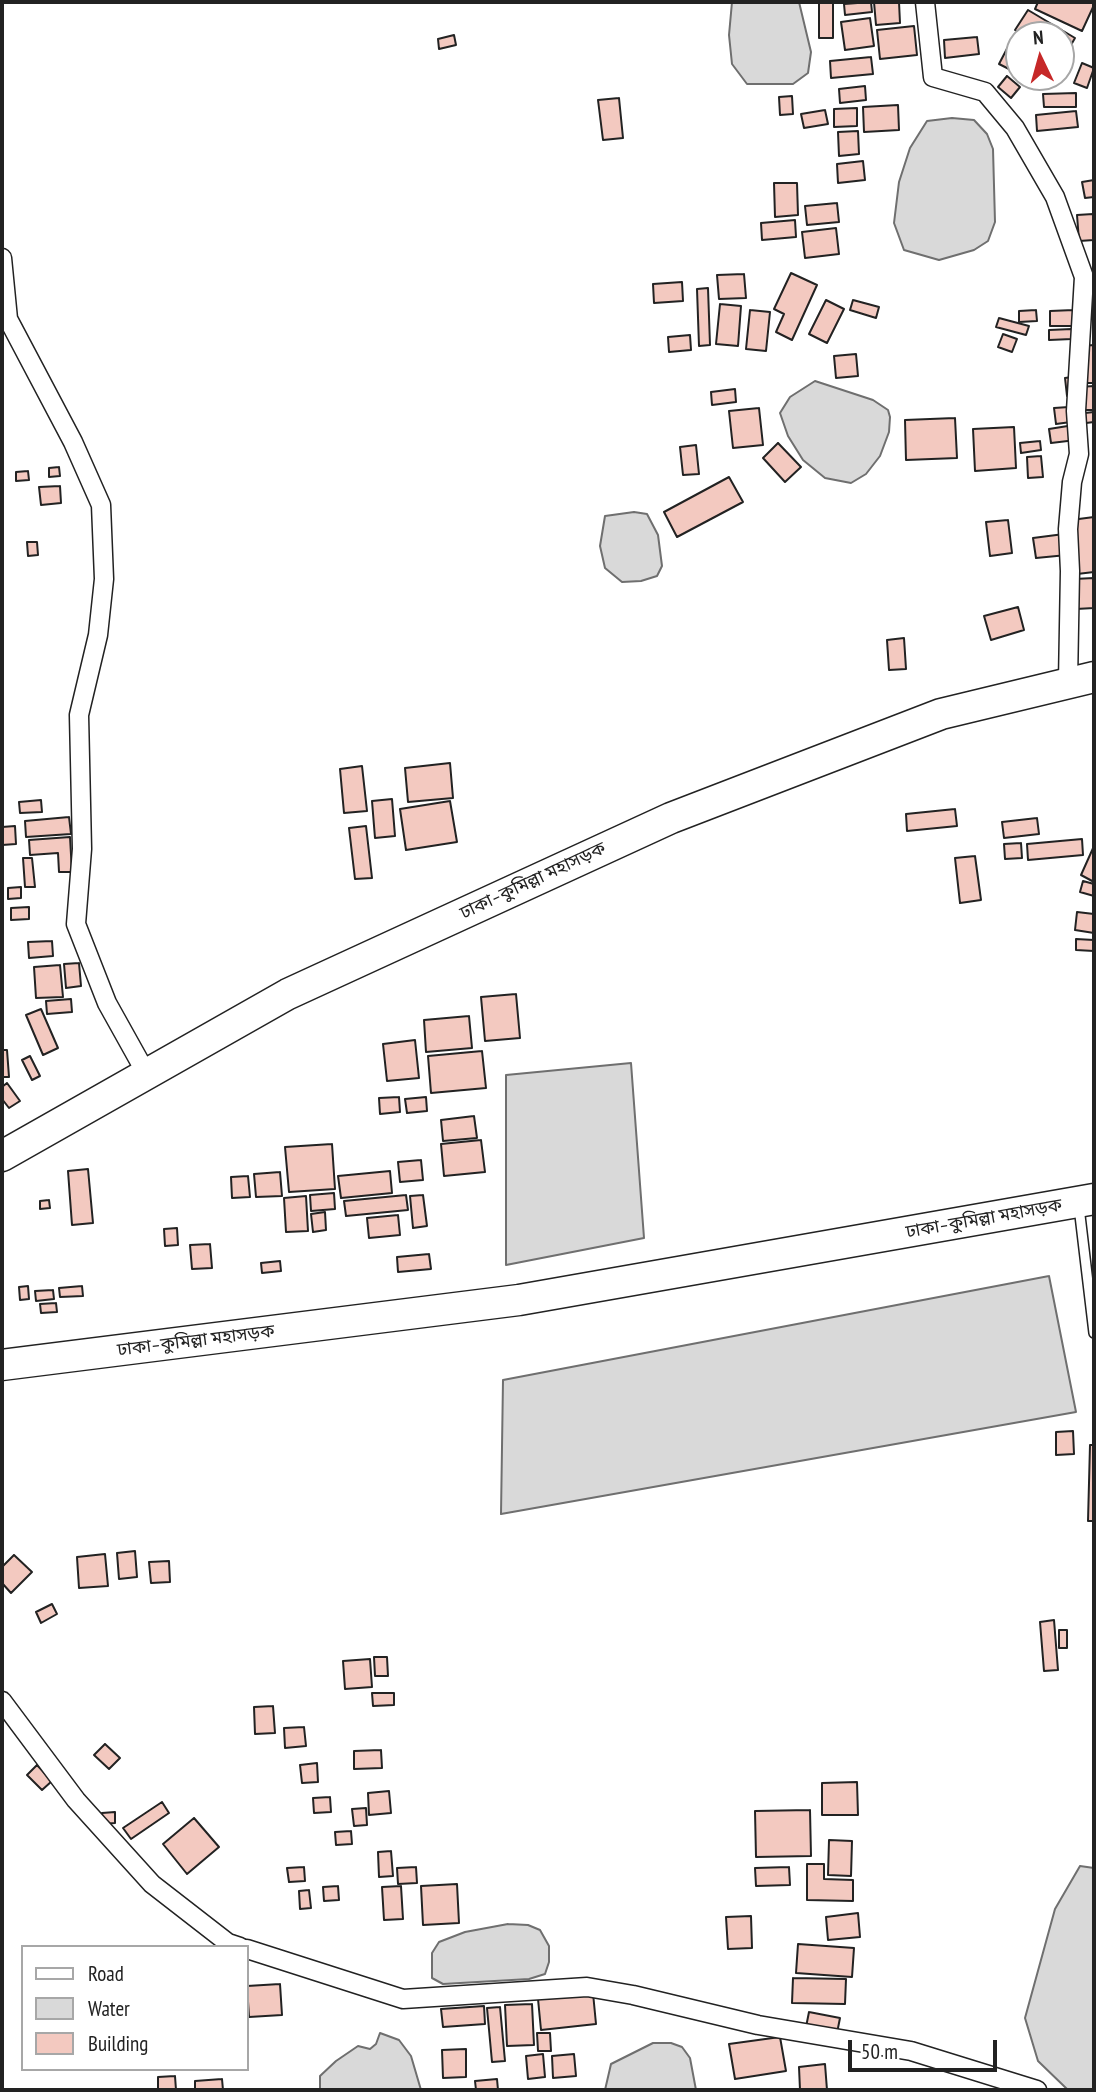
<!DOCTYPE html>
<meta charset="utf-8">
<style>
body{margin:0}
#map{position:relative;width:1096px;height:2092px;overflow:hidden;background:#fff;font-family:"PT Sans Narrow",sans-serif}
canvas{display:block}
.frame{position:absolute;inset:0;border:4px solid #222;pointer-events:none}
.legend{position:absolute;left:21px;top:1945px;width:228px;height:126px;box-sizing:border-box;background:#fff;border:2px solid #a7a7a7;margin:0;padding:9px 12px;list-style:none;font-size:21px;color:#222}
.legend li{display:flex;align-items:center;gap:14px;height:35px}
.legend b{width:35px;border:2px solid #a7a7a7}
.north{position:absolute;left:1005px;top:21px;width:70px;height:70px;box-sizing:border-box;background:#fff;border:2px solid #a7a7a7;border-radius:50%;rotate:355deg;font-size:19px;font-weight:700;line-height:28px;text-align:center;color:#222}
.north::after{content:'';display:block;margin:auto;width:24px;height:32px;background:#c62828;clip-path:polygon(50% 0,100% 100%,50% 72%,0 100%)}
.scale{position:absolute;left:848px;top:2040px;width:149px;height:32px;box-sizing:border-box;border:4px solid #222;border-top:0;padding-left:9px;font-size:21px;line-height:24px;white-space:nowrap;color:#222;-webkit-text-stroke:5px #fff;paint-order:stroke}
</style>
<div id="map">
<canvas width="1096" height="2092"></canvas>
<div class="frame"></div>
<ul class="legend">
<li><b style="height:9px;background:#fff"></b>Road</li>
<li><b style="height:19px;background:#d9d9d9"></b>Water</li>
<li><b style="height:19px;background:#f3c9c0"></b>Building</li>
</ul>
<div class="north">N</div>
<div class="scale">50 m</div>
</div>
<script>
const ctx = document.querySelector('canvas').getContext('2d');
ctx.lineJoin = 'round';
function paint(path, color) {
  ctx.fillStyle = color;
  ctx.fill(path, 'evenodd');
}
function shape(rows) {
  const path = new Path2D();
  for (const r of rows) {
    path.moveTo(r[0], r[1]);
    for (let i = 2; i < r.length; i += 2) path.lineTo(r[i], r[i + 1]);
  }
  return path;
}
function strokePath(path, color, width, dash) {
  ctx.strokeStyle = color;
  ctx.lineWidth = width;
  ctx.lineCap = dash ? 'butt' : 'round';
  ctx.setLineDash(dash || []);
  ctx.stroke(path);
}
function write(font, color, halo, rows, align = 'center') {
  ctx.font = font + ' "PT Sans Narrow","Noto Sans Bengali",sans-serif';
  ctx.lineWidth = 5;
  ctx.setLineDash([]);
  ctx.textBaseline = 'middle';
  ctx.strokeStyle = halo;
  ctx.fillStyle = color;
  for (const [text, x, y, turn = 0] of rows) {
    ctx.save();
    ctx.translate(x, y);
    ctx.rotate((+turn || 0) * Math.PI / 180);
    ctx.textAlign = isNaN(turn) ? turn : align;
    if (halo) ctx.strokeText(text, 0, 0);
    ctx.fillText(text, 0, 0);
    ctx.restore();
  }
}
const water = shape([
 [732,2,799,2,811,52,808,73,793,84,747,84,732,64,729,35,732,2],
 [952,118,974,120,987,134,993,149,995,222,988,241,974,250,939,260,904,250,894,223,899,182,910,148,927,121,952,118],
 [815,381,873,400,888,410,890,417,889,432,880,456,866,474,851,483,825,478,803,460,788,436,780,413,790,397,815,381],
 [634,512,647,514,658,535,662,566,657,576,641,581,622,582,605,568,600,546,605,516,634,512],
 [631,1063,644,1238,506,1265,506,1075,631,1063],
 [1049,1276,1076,1412,501,1514,503,1380,1049,1276],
 [1080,1866,1094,1868,1094,2090,1068,2090,1038,2061,1025,2018,1055,1909,1080,1866],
 [508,1924,528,1925,540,1930,549,1946,549,1962,545,1974,529,1979,443,1984,432,1978,432,1953,439,1942,465,1932,508,1924],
 [380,2033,399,2040,411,2056,421,2090,320,2090,320,2076,336,2061,358,2046,370,2049,376,2044,380,2033],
 [653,2043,671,2043,682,2047,690,2058,696,2090,605,2090,611,2064,653,2043]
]);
const building = shape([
 [871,2,872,12,845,15,844,4,871,2],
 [874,2,899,2,900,23,876,25,874,2],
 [1038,2,1094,2,1094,5,1082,31,1035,9,1038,2],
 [819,3,833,3,833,38,819,38,819,3],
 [1028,10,1075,38,1063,59,1061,35,1023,35,1015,30,1028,10],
 [870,18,874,46,845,50,841,22,870,18],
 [914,26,917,55,880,59,877,30,914,26],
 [454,35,456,45,439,49,438,39,454,35],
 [977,37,979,54,945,58,944,40,977,37],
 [1012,39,1019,42,1019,74,999,64,1012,39],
 [871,57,873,74,831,78,830,61,871,57],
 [1082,63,1094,68,1087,88,1074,83,1082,63],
 [1007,76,1020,87,1011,98,998,87,1007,76],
 [1025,77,1046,77,1042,85,1025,77],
 [865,86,866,100,840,103,839,89,865,86],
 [1076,93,1076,107,1044,107,1043,94,1076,93],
 [792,96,793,114,780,115,779,97,792,96],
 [619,98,623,138,603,140,598,100,619,98],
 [898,105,899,130,864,132,863,107,898,105],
 [857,108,857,126,834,127,834,109,857,108],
 [825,110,828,124,804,128,801,114,825,110],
 [1076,111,1078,127,1037,131,1036,115,1076,111],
 [858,131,859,154,839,156,838,132,858,131],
 [863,161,865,180,838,183,837,164,863,161],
 [1094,180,1094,197,1085,198,1082,182,1094,180],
 [774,183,797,183,798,215,775,217,774,183],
 [837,203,839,222,807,225,805,206,837,203],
 [1093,214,1094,240,1079,241,1077,215,1093,214],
 [795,220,796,237,762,240,761,223,795,220],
 [836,228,839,254,805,258,802,232,836,228],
 [791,273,817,285,792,340,776,332,784,314,774,309,791,273],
 [744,274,746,298,719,299,717,275,744,274],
 [682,282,683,301,654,303,653,284,682,282],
 [708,288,710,345,699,346,697,289,708,288],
 [826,300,844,309,827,343,809,334,826,300],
 [853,300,879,307,876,318,850,310,853,300],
 [720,304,741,306,738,346,716,344,720,304],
 [750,310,770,312,766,351,746,349,750,310],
 [1036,310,1037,321,1019,322,1019,311,1036,310],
 [1074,310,1075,326,1050,326,1050,311,1074,310],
 [999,318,1029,326,1026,335,996,327,999,318],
 [1072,329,1072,339,1049,340,1049,330,1072,329],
 [1003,334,1017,339,1012,352,998,347,1003,334],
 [690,335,691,350,669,352,668,337,690,335],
 [1094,345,1094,383,1084,383,1082,346,1094,345],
 [856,354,858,376,836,378,834,356,856,354],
 [1072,377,1074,396,1067,396,1065,378,1072,377],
 [1094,386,1094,410,1081,410,1079,387,1094,386],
 [735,389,736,402,712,405,711,392,735,389],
 [1069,407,1071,422,1056,424,1054,408,1069,407],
 [759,408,763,445,733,448,729,411,759,408],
 [1094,412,1094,422,1086,423,1085,413,1094,412],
 [955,418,957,458,906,460,905,420,955,418],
 [1074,425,1076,440,1051,443,1049,429,1074,425],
 [1014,427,1016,468,975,471,973,429,1014,427],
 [1040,441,1041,450,1021,453,1020,443,1040,441],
 [778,443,801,467,785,482,763,458,778,443],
 [696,445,699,474,683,475,680,447,696,445],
 [1041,456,1043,477,1028,478,1027,457,1041,456],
 [59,467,60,476,49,477,49,468,59,467],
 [28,471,29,480,16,481,16,472,28,471],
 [729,477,743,502,677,537,664,512,729,477],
 [60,486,61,503,41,505,39,487,60,486],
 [1094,517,1094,572,1077,574,1071,520,1094,517],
 [1008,520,1012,553,990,556,986,522,1008,520],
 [1064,534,1067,555,1036,558,1033,538,1064,534],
 [27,542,37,542,38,555,28,556,27,542],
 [1094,578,1094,608,1076,609,1074,579,1094,578],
 [1018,607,1024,630,991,640,984,616,1018,607],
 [904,638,906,669,889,670,887,640,904,638],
 [450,763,453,798,408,802,405,768,450,763],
 [362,766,367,811,344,813,340,769,362,766],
 [392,799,395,836,375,838,372,801,392,799],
 [41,800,42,812,20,813,19,802,41,800],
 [450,801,457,842,406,850,400,809,450,801],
 [955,809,957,826,907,831,906,814,955,809],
 [69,817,71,834,26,837,25,821,69,817],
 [1037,818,1039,834,1004,838,1002,822,1037,818],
 [15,826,16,844,2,845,2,827,15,826],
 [366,826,372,878,355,879,349,828,366,826],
 [70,837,72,872,59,872,58,853,30,855,29,840,70,837],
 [1082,839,1083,855,1028,860,1027,844,1082,839],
 [1021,843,1022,858,1005,859,1004,844,1021,843],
 [1094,846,1094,882,1081,875,1094,846],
 [975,856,981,900,960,903,955,858,975,856],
 [23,858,32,858,35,887,25,887,23,858],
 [1083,881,1094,884,1094,896,1080,892,1083,881],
 [21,887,21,898,8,899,8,888,21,887],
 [29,907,29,919,11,920,11,908,29,907],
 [1077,912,1094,914,1094,933,1075,930,1077,912],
 [1076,939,1094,940,1094,951,1076,950,1076,939],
 [52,941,53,956,29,958,28,942,52,941],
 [79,963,81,986,66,988,64,964,79,963],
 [60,965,63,997,36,998,34,967,60,965],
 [516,994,520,1038,485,1041,481,997,516,994],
 [71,999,72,1012,47,1014,46,1001,71,999],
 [41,1009,58,1048,43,1055,26,1015,41,1009],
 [469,1016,472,1048,426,1052,424,1020,469,1016],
 [415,1040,419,1078,387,1081,383,1044,415,1040],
 [2,1050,7,1050,9,1077,2,1077,2,1050],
 [482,1051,486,1088,431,1093,428,1056,482,1051],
 [30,1056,40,1076,32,1080,22,1060,30,1056],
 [7,1083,20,1101,9,1108,2,1099,2,1087,7,1083],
 [399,1097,400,1112,380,1114,379,1098,399,1097],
 [426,1097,427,1111,407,1113,405,1099,426,1097],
 [474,1116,477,1138,443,1141,441,1120,474,1116],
 [481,1140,485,1172,444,1176,441,1144,481,1140],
 [332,1144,335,1189,289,1192,285,1147,332,1144],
 [421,1160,423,1180,400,1182,398,1162,421,1160],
 [88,1169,93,1223,72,1225,68,1171,88,1169],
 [390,1171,392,1193,341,1198,338,1176,390,1171],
 [280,1172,282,1196,256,1197,254,1174,280,1172],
 [248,1176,250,1197,232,1198,231,1177,248,1176],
 [334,1193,335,1209,311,1211,310,1195,334,1193],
 [406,1195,408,1210,346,1216,344,1201,406,1195],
 [423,1195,427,1226,413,1228,410,1196,423,1195],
 [306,1196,308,1231,286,1232,284,1198,306,1196],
 [49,1200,50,1208,40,1209,40,1201,49,1200],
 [325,1212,326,1230,313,1232,311,1214,325,1212],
 [398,1215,400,1235,369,1238,367,1218,398,1215],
 [177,1228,178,1245,165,1246,164,1229,177,1228],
 [210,1244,212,1268,192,1269,190,1245,210,1244],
 [429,1254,431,1269,398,1272,397,1257,429,1254],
 [280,1261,281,1271,262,1273,261,1263,280,1261],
 [28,1286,29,1299,20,1300,19,1287,28,1286],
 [82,1286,83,1296,60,1297,59,1288,82,1286],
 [53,1290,54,1299,36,1301,35,1291,53,1290],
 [56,1303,57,1312,41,1313,40,1304,56,1303],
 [1073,1431,1074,1454,1056,1455,1056,1432,1073,1431],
 [1090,1445,1094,1445,1094,1521,1088,1521,1090,1445],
 [135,1551,137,1577,119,1579,117,1553,135,1551],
 [105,1554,108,1586,79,1588,77,1557,105,1554],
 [14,1555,32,1572,11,1593,2,1583,2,1567,14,1555],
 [169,1561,170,1582,151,1583,149,1562,169,1561],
 [52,1604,57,1614,41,1623,36,1612,52,1604],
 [1054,1620,1058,1670,1044,1671,1040,1622,1054,1620],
 [1059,1630,1067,1630,1067,1648,1059,1648,1059,1630],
 [374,1657,387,1657,388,1676,375,1676,374,1657],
 [370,1659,372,1687,345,1689,343,1661,370,1659],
 [372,1693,394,1693,394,1705,373,1706,372,1693],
 [273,1706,275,1733,255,1734,254,1707,273,1706],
 [304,1727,306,1746,285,1748,284,1728,304,1727],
 [105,1744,120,1758,109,1769,94,1755,105,1744],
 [381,1750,382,1768,354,1769,354,1751,381,1750],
 [317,1763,318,1782,302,1783,300,1765,317,1763],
 [37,1765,52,1781,42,1790,27,1775,37,1765],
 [857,1782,858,1815,822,1815,822,1783,857,1782],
 [389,1791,391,1813,369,1815,368,1793,389,1791],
 [330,1797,331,1812,314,1813,313,1798,330,1797],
 [162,1802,169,1813,131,1839,123,1828,162,1802],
 [366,1808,367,1825,354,1826,352,1809,366,1808],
 [810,1810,811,1856,756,1857,755,1811,810,1810],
 [115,1812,115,1823,103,1824,102,1813,115,1812],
 [194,1818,219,1847,187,1874,163,1844,194,1818],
 [351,1831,352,1844,336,1845,335,1832,351,1831],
 [829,1840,852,1841,851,1876,828,1875,829,1840],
 [391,1851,393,1876,379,1877,378,1852,391,1851],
 [807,1864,824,1864,824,1879,853,1880,853,1901,807,1900,807,1864],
 [304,1867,305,1881,289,1882,287,1868,304,1867],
 [416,1867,417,1883,398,1884,397,1868,416,1867],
 [789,1867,790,1885,756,1886,755,1868,789,1867],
 [457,1884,459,1923,423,1925,421,1886,457,1884],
 [338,1886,339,1900,324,1901,323,1887,338,1886],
 [401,1886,403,1919,384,1920,382,1887,401,1886],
 [309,1890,311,1908,300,1909,299,1891,309,1890],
 [858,1913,860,1937,828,1940,826,1917,858,1913],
 [751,1916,752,1948,728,1949,726,1917,751,1916],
 [798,1944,854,1948,852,1977,796,1973,798,1944],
 [793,1978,846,1979,845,2004,792,2003,793,1978],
 [280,1984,282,2015,249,2017,247,1986,280,1984],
 [593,1993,596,2024,541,2030,538,1999,593,1993],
 [532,2004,534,2045,507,2046,505,2005,532,2004],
 [484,2006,485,2024,443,2027,441,2009,484,2006],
 [500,2007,505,2061,492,2062,487,2008,500,2007],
 [809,2012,840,2018,837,2033,806,2027,809,2012],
 [537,2033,550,2033,551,2051,538,2051,537,2033],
 [780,2037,786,2071,735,2079,729,2044,780,2037],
 [466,2049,466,2077,443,2078,442,2050,466,2049],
 [543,2054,545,2077,528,2079,526,2056,543,2054],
 [574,2054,576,2076,553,2078,552,2056,574,2054],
 [825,2064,827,2090,800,2090,799,2067,825,2064],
 [175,2076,176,2090,158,2090,158,2077,175,2076],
 [222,2079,223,2090,195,2090,195,2081,222,2079],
 [497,2079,498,2090,476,2090,475,2081,497,2079]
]);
const service = shape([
 [1079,1207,1094,1333]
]);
const minor = shape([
 [925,2,933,77,985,92,1015,128,1055,197,1084,277,1076,411,1079,454,1072,482,1068,529,1070,571,1068,682],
 [2,258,8,319,73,442,101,505,104,579,98,635,79,715,82,849,76,924,107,1003,146,1073],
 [2,1701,76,1800,152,1884,228,1943,240,1947],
 [247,1949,403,1999,587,1987,633,1995,758,2025,911,2051,1037,2090]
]);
const trunk = shape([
 [2,1156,288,994,671,818,941,714,1094,677],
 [2,1365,519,1300,1094,1199]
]);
const streetNames = [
 ["ঢাকা–কুমিল্লা মহাসড়ক",533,881,-25],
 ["ঢাকা–কুমিল্লা মহাসড়ক",984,1219,-10],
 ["ঢাকা–কুমিল্লা মহাসড়ক",196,1341,-7]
];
paint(water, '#d9d9d9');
strokePath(water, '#6f6f6f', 2);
paint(building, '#f3c9c0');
strokePath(building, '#222', 2);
strokePath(service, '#222', 12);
strokePath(minor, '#222', 21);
strokePath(trunk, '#222', 33);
strokePath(service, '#fff', 9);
strokePath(minor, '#fff', 18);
strokePath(trunk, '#fff', 30);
write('18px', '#222', '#fff', streetNames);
</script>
